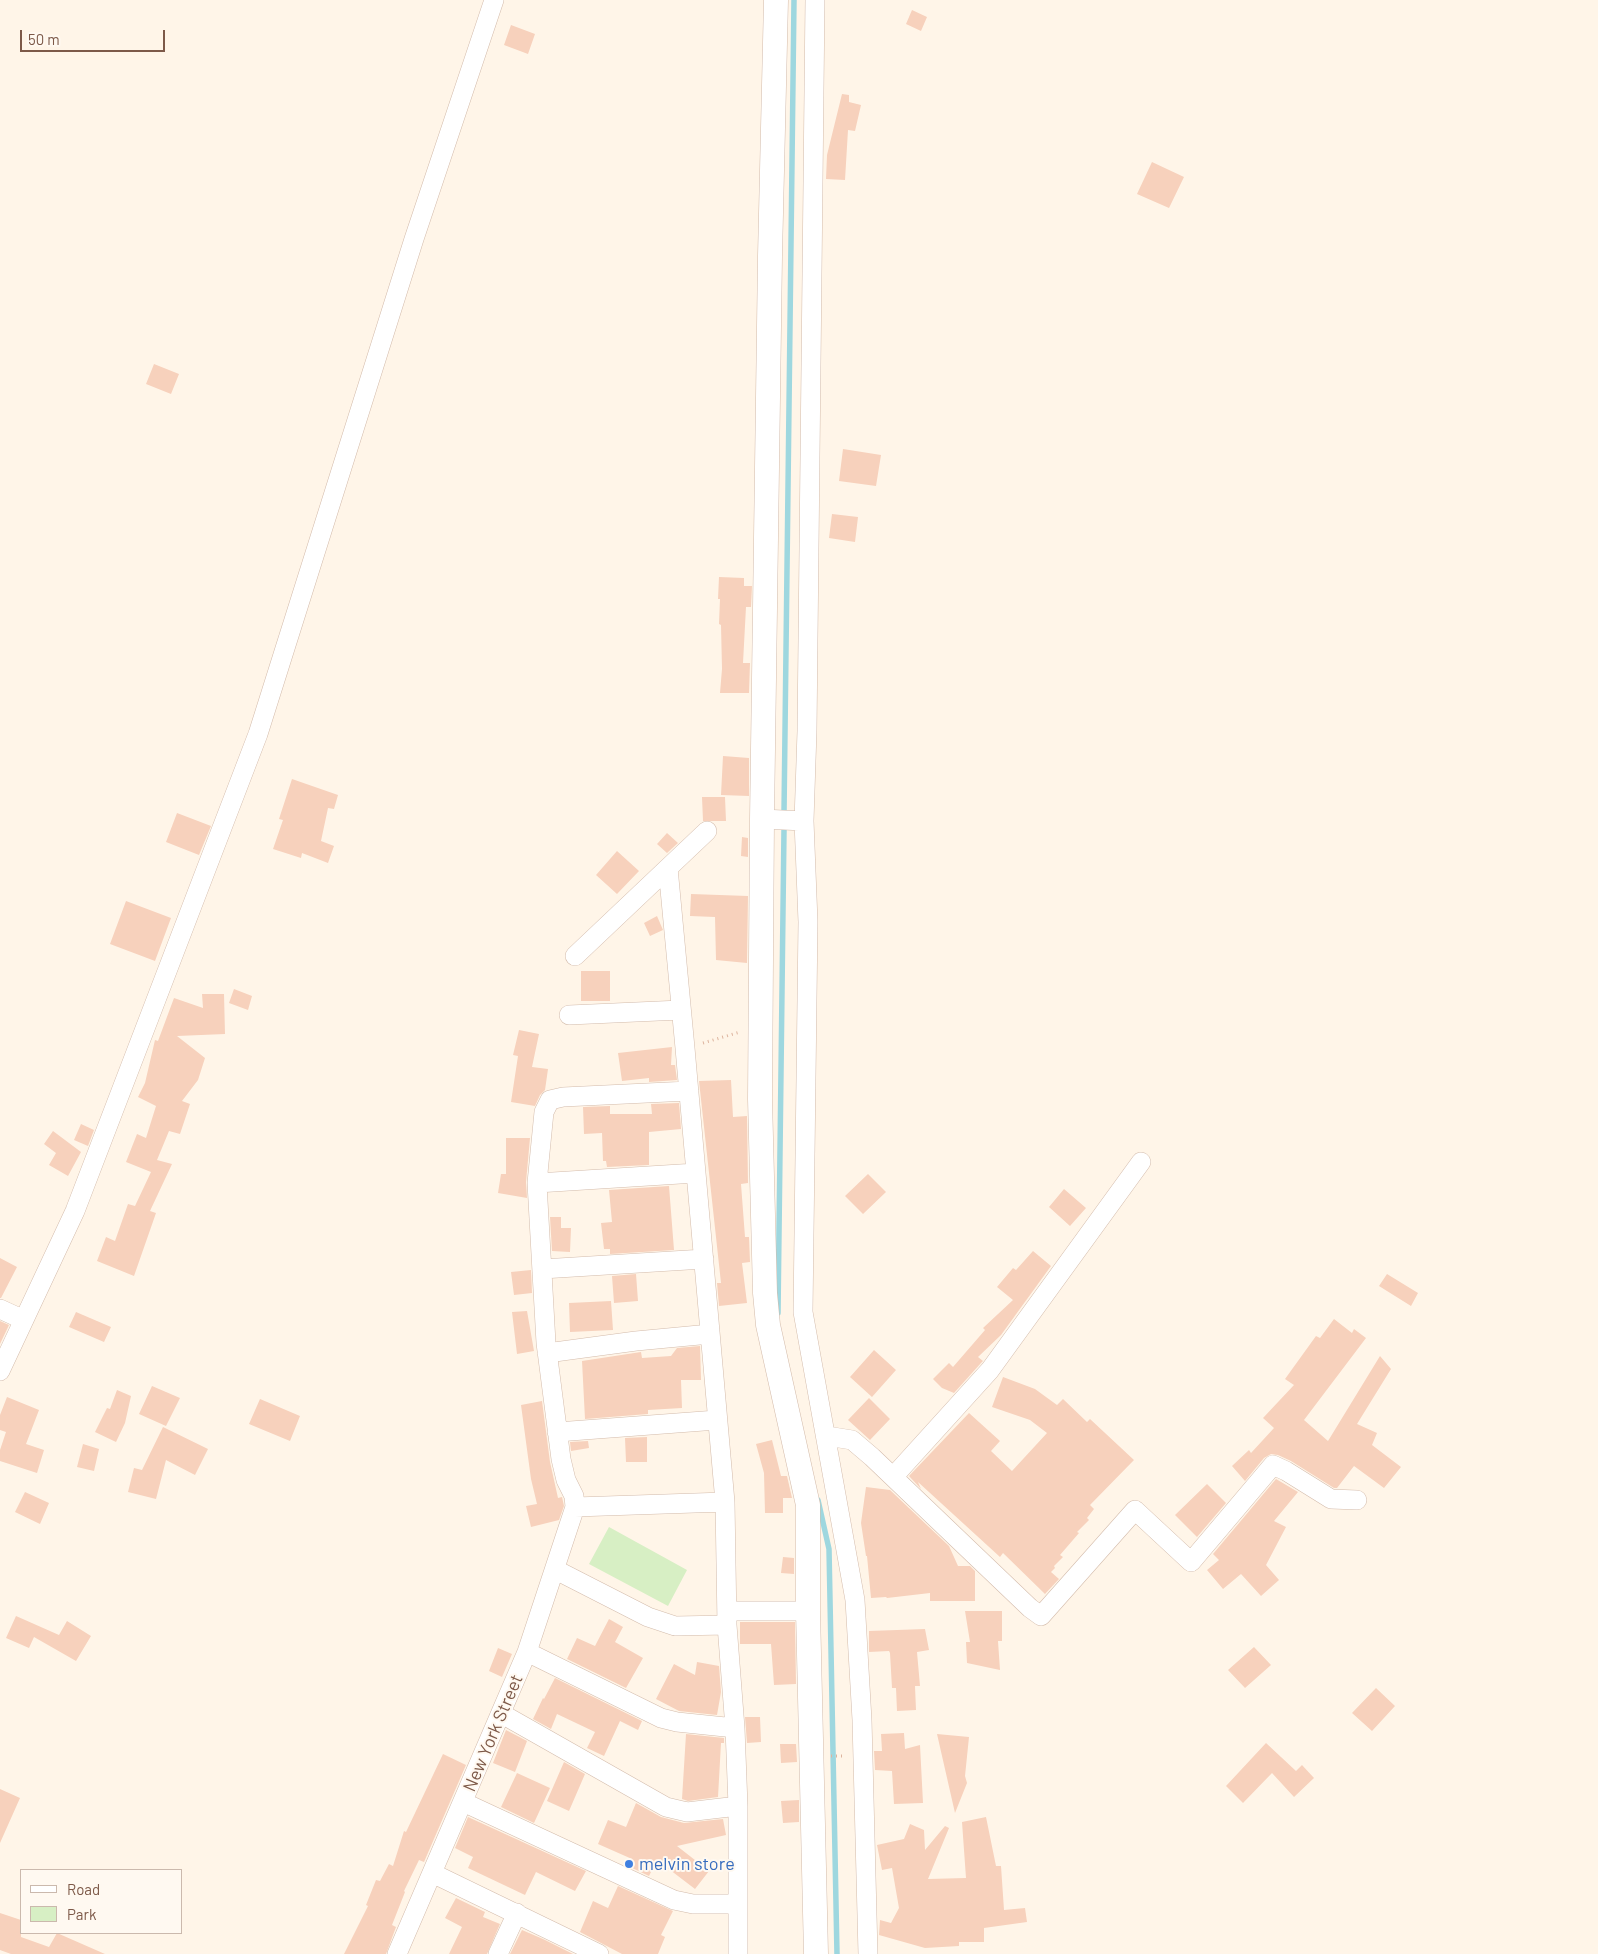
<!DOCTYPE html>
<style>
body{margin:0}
#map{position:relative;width:1598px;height:1954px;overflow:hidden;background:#fff5e8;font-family:Barlow,sans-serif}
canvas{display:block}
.legend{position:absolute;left:20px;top:1869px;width:162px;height:65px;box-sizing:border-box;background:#fff9f1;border:1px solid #cbb9ad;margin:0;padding:6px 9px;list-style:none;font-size:15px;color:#7d5948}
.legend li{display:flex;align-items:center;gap:10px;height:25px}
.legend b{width:25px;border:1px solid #cbb9ad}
.scale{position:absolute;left:20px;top:30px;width:145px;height:22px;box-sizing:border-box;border:2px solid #7d5948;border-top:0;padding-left:6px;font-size:15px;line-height:18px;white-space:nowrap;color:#7d5948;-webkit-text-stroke:4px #fff9f1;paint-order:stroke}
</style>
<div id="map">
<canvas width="1598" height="1954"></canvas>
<ul class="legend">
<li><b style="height:6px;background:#fff"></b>Road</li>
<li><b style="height:14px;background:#d7efc4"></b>Park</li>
</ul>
<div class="scale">50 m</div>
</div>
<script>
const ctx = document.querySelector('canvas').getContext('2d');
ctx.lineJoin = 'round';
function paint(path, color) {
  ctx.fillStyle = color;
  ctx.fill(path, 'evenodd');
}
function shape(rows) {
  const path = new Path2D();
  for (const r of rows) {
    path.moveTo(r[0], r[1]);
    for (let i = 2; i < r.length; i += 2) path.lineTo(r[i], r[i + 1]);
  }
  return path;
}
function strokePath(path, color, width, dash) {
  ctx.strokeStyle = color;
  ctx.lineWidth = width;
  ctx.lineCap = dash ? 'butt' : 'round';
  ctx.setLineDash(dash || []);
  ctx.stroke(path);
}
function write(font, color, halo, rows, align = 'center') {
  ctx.font = font + ' Barlow,sans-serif';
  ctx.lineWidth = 4;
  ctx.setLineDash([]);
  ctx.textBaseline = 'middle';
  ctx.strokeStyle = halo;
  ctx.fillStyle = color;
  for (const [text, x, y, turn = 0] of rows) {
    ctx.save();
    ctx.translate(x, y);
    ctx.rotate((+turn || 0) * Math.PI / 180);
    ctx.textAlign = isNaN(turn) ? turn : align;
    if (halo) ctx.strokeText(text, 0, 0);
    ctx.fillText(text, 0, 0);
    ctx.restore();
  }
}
const green = shape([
 [609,1527,687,1570,668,1606,589,1564]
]);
const stream = shape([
 [784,813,794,0],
 [778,1313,784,830],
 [818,1500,829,1549,837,1954]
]);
const building = shape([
 [912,10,927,17,921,31,906,24],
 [511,25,535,34,528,54,504,45],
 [842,94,849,95,849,102,861,105,855,131,848,130,845,180,826,179,827,155],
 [1152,162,1184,177,1169,208,1137,194],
 [154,364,179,374,171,394,146,384],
 [843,449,881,455,876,486,839,481],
 [832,514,858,517,855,542,829,538],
 [719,577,744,578,744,586,752,586,751,607,746,607,743,663,750,663,749,693,720,693,722,669,721,625,719,624,720,599,718,599],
 [723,756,749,758,749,796,721,795],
 [292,779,338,795,334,809,328,808,321,841,334,846,328,863,302,853,301,858,273,849,283,820,279,819],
 [702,797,725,797,726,821,703,821],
 [177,813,211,826,199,855,166,842],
 [667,833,678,843,667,853,657,844],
 [742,837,748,838,748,857,741,856],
 [617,851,639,871,617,894,596,875],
 [691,894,748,896,747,963,716,960,715,917,690,916],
 [126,901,171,918,155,961,110,944],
 [657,916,663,930,650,936,644,923],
 [581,971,610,971,610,1001,581,1001],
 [234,989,252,996,248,1010,229,1003],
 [202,994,224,994,225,1034,177,1036,205,1058,198,1080,182,1101,190,1104,180,1134,169,1131,157,1160,172,1164,150,1211,156,1213,134,1276,97,1261,106,1237,115,1241,128,1204,135,1206,151,1172,126,1162,137,1134,146,1138,156,1106,138,1097,145,1083,155,1040,158,1041,174,998,203,1008],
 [519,1030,539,1034,532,1067,548,1069,545,1090,540,1095,535,1106,511,1102,518,1056,513,1055],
 [672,1047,671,1065,675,1065,677,1080,649,1082,649,1078,622,1081,618,1053],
 [731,1080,733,1117,747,1116,748,1183,741,1184,745,1237,749,1237,750,1262,742,1263,747,1303,719,1306,717,1283,721,1283,699,1081],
 [679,1103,681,1129,649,1132,649,1165,607,1167,606,1161,603,1161,602,1133,584,1134,583,1107,610,1106,610,1114,652,1114,651,1104],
 [81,1124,94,1130,88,1146,74,1140],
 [53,1131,81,1152,68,1176,49,1165,56,1153,44,1144],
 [506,1138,530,1138,526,1182,527,1198,498,1193,501,1174,506,1174],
 [868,1174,886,1192,863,1214,845,1196],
 [669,1186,674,1250,610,1254,610,1249,604,1249,601,1223,612,1222,609,1190],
 [1064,1189,1086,1208,1070,1226,1049,1207],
 [550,1217,561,1217,561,1228,571,1228,570,1252,552,1251],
 [1033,1251,1051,1266,1001,1335,978,1357,983,1361,981,1363,954,1393,942,1388,933,1379,949,1363,953,1367,985,1330,983,1328,1013,1300,997,1287,1013,1268,1016,1270],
 [0,1258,17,1267,1,1298,0,1298],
 [531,1270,532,1293,514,1295,511,1272],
 [636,1274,638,1301,614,1303,612,1276],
 [1387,1274,1418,1293,1411,1306,1379,1286],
 [611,1301,613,1330,570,1332,569,1303],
 [527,1311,534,1351,517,1354,512,1312],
 [76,1312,111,1327,104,1342,69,1327],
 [1334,1319,1352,1333,1354,1329,1366,1338,1304,1420,1328,1441,1380,1356,1391,1369,1357,1424,1377,1433,1372,1445,1401,1467,1384,1488,1354,1466,1337,1488,1334,1488,1291,1461,1278,1455,1271,1454,1264,1458,1245,1481,1232,1466,1249,1450,1251,1453,1274,1428,1263,1418,1294,1385,1285,1379,1316,1336,1320,1338],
 [0,1321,9,1325,0,1344],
 [700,1346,701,1380,681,1380,682,1408,648,1410,648,1414,585,1419,582,1361,641,1352,642,1358,671,1356,677,1348],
 [874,1350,896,1370,872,1397,850,1377],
 [1003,1377,1035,1389,1057,1405,1063,1399,1087,1422,1090,1419,1134,1460,1090,1505,1094,1509,1087,1518,1089,1520,1077,1532,1079,1533,1060,1555,1063,1557,1054,1566,1055,1568,1051,1572,1059,1579,1045,1594,1003,1553,1000,1557,918,1482,921,1489,909,1476,969,1413,1000,1441,991,1451,1012,1471,1047,1433,1030,1420,992,1407],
 [152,1386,180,1398,166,1426,139,1414],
 [117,1390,131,1396,125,1423,116,1442,95,1432,107,1408,110,1409],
 [7,1397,39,1410,26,1444,44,1450,37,1473,0,1461,0,1450,6,1432,0,1430,0,1415],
 [869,1398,890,1419,870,1440,848,1420],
 [260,1399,300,1416,290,1441,249,1424],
 [542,1401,550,1462,558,1498,562,1497,564,1506,559,1520,531,1527,526,1506,537,1504,531,1479,521,1405],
 [163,1427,208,1449,195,1475,166,1460,156,1499,128,1492,134,1468,142,1470],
 [647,1437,647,1462,626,1462,625,1438],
 [772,1440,781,1476,787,1476,792,1498,783,1498,783,1513,765,1513,764,1473,756,1444],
 [588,1441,589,1448,571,1451,570,1442],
 [83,1444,99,1449,94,1471,77,1467],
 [1276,1479,1298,1492,1274,1521,1286,1527,1266,1565,1279,1580,1261,1596,1241,1574,1223,1589,1207,1570,1219,1560,1213,1554],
 [1207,1484,1226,1503,1197,1537,1175,1515],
 [866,1487,890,1490,949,1546,958,1566,970,1566,975,1571,975,1601,930,1601,930,1593,887,1598,886,1597,871,1598,867,1556,866,1556,861,1523],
 [25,1492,49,1503,40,1524,15,1512],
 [783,1557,794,1558,794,1574,781,1573],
 [965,1611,1002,1611,1002,1641,998,1641,1000,1670,967,1663,966,1642,970,1642],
 [16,1616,59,1635,67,1621,91,1636,76,1661,34,1637,29,1648,6,1638],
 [609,1619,623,1627,615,1642,643,1658,626,1688,567,1659,577,1638,595,1646],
 [740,1622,795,1622,796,1684,774,1685,771,1644,740,1644],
 [925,1629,929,1650,917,1652,920,1686,915,1686,916,1710,897,1711,896,1688,892,1688,890,1653,889,1651,869,1652,869,1631],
 [1254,1647,1271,1665,1245,1688,1228,1670],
 [498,1648,512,1654,502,1677,489,1671],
 [697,1662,719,1666,721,1692,717,1715,679,1711,656,1699,674,1664,695,1675],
 [555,1678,642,1721,638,1730,620,1721,604,1756,587,1748,595,1732,557,1714,551,1729,533,1719,543,1698,544,1699],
 [1376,1688,1395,1706,1372,1731,1352,1713],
 [745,1717,760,1717,761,1742,747,1743],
 [506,1730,527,1741,515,1772,493,1763],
 [904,1733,905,1749,920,1745,923,1803,894,1804,892,1771,875,1770,874,1751,882,1751,881,1734],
 [686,1734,724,1738,724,1743,721,1743,718,1797,688,1801,682,1799],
 [937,1734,969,1737,965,1776,967,1783,955,1813],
 [1266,1743,1296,1771,1302,1765,1314,1778,1294,1797,1272,1773,1243,1803,1226,1786],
 [780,1744,796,1744,797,1762,781,1763],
 [443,1754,466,1765,424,1862,419,1860,404,1891,405,1892,392,1925,396,1927,386,1954,344,1954,368,1906,366,1905,376,1880,380,1881,389,1864,393,1866,404,1831,406,1832],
 [564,1762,585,1774,569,1811,547,1801],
 [517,1773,550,1788,534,1823,501,1807],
 [0,1789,20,1798,0,1843],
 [799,1800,799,1822,783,1823,781,1801],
 [636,1803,661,1817,684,1823,723,1819,726,1835,677,1846,709,1871,695,1889,657,1860,649,1876,628,1866,632,1859,598,1844,608,1820,626,1827],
 [468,1817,586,1871,575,1891,536,1872,525,1895,468,1868,473,1857,455,1848],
 [986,1817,996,1866,1001,1866,1004,1910,1025,1908,1027,1922,984,1928,984,1942,959,1942,959,1946,925,1948,879,1935,880,1920,891,1923,899,1908,892,1868,882,1870,877,1845,904,1839,910,1824,924,1830,925,1850,945,1826,949,1828,928,1879,966,1878,962,1822],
 [618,1886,673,1911,661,1935,665,1937,658,1954,622,1954,580,1932,593,1901,608,1908],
 [456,1898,485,1912,483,1917,500,1924,487,1954,449,1954,462,1927,445,1918],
 [0,1913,21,1920,21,1937,49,1947,57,1933,105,1954,11,1954,0,1950],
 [522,1930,543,1939,573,1954,510,1954]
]);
const path = shape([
 [703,1043,740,1032],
 [831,1756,845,1756]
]);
const minor = shape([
 [815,0,807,731,804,821,808,922,803,1312,855,1600,862,1720,868,1954],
 [762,819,804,821],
 [668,868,685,1048,725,1502,727,1625,735,1728,738,1806,738,1954],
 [575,956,707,831],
 [569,1015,681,1010],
 [537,1183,544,1112,550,1100,563,1097,689,1091],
 [542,1269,704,1259],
 [0,1309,24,1320],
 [547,1353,636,1341,710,1334],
 [0,1371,75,1211,258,734,414,239,494,0],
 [557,1432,717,1420],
 [827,1436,852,1440,872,1457,1030,1608,1041,1616,1135,1510,1191,1562,1273,1465,1286,1471,1331,1499,1357,1500],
 [893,1477,990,1370,1141,1162],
 [575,1507,725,1502],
 [556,1570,648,1617,675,1626,727,1625],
 [728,1611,808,1611],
 [527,1652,661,1718,677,1722,735,1728],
 [502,1714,666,1807,687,1812,738,1806],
 [463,1802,674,1900,693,1904,738,1904],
 [432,1873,599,1954],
 [397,1954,527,1652,575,1507,574,1496,566,1480,561,1459,546,1343,537,1183,696,1173],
 [498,1954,517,1913]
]);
const tertiary = shape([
 [776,0,770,256,762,819,760,1099,765,1293,768,1325,808,1505,808,1611,816,1954]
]);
const markers = [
 [629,1864,5,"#3f7fe0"]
];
const streetNames = [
 ["New York Street",493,1733,-67]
];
const shopNames = [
 ["melvin store",639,1864]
];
paint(green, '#d7efc4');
strokePath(stream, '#9ed7df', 5.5);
paint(building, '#f7d1bc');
strokePath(minor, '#d3bbab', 20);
strokePath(tertiary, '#d3bbab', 25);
strokePath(path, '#ddb49e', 3, [1, 4]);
strokePath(minor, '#fff', 19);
strokePath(tertiary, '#fff', 24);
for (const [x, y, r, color] of markers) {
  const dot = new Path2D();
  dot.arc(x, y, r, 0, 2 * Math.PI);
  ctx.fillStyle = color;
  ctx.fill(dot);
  strokePath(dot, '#fff9f1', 2);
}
write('18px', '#7d5948', '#fff9f1', streetNames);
write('18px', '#366cbe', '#fff9f1', shopNames, 'left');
</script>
